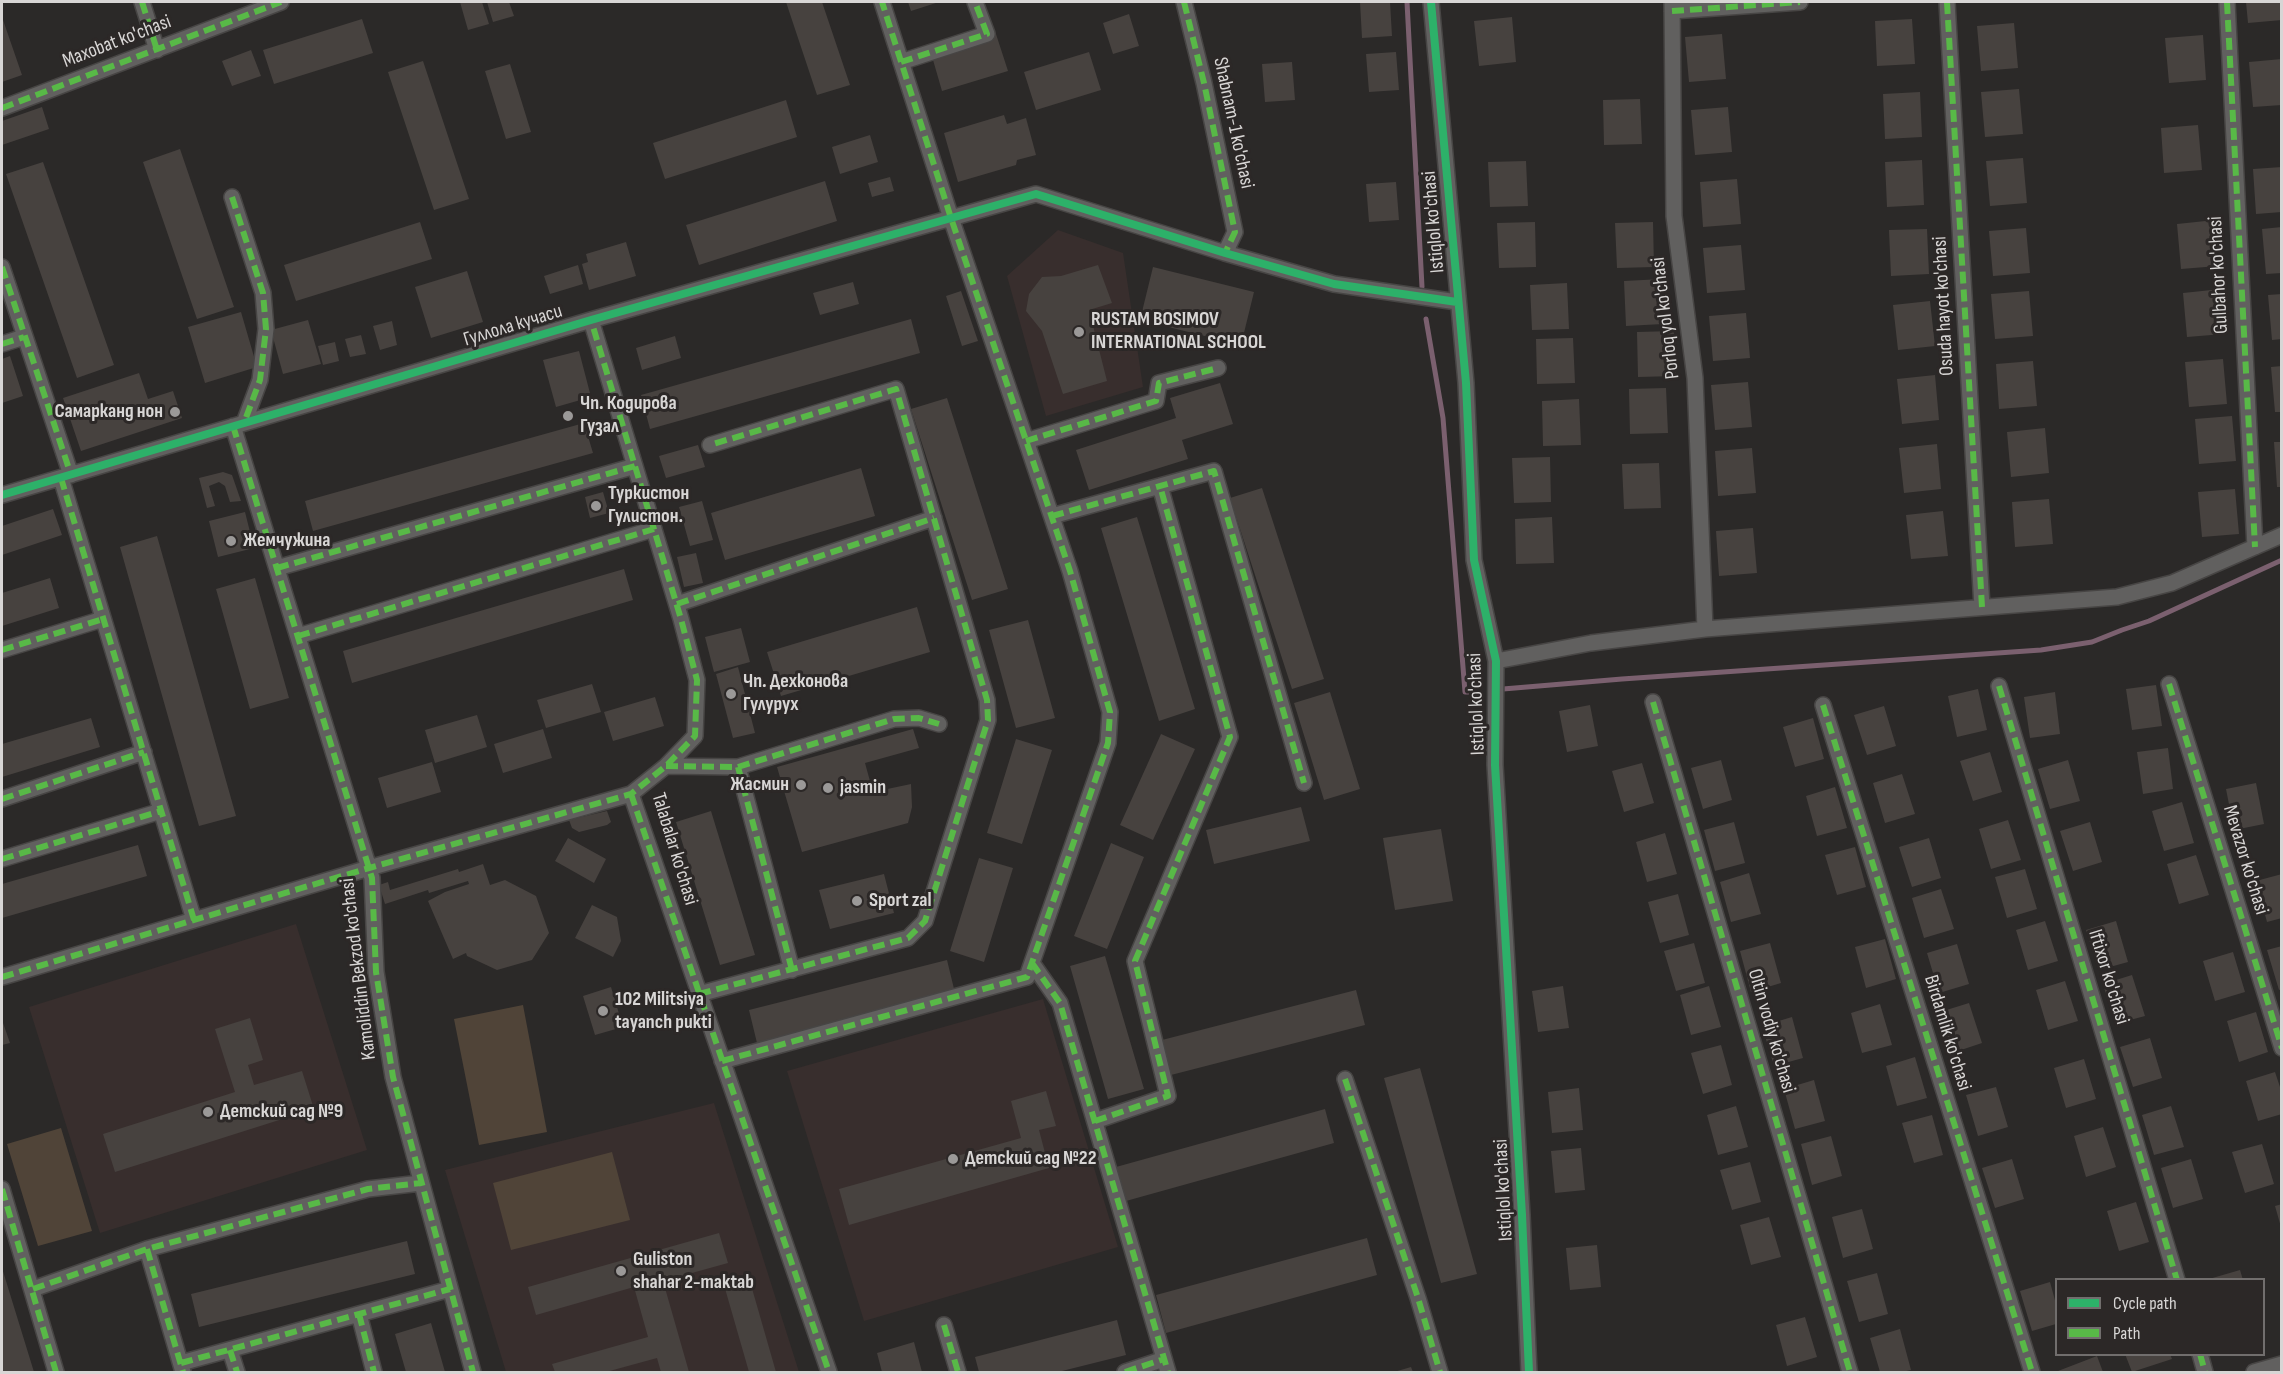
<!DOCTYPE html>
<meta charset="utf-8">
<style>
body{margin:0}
#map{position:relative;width:2283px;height:1374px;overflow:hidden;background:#2b2928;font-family:"Sofia Sans Condensed",sans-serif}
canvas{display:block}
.frame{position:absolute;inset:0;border:3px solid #d8d6d5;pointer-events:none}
.legend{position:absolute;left:2055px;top:1278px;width:210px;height:78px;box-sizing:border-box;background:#2c2827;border:2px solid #716e6d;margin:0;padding:8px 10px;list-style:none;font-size:18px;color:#d8d6d5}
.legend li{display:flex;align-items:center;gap:12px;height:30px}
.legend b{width:30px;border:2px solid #716e6d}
</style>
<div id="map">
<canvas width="2283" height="1374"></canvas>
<div class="frame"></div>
<ul class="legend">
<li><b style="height:8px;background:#2db169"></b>Cycle path</li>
<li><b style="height:8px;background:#58b947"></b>Path</li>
</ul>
</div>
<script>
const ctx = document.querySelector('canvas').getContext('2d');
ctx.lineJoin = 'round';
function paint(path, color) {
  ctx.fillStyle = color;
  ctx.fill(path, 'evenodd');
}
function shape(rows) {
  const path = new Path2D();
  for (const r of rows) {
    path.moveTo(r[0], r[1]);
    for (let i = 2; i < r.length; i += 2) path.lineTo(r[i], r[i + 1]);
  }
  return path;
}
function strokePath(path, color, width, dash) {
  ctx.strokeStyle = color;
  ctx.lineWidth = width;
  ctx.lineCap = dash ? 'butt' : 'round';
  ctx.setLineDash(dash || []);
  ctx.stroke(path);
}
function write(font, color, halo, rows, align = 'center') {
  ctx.font = font + ' "Sofia Sans Condensed",sans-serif';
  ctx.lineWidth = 6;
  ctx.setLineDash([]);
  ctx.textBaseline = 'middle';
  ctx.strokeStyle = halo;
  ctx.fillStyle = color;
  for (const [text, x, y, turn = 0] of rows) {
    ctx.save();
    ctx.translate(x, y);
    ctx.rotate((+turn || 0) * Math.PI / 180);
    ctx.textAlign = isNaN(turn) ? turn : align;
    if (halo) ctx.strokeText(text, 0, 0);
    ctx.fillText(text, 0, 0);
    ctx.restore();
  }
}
const built = shape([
 [1058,230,1123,253,1143,387,1046,416,1007,276],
 [296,924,367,1150,100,1233,29,1007],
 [1043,999,1118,1247,864,1321,787,1071],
 [714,1103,799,1372,506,1372,445,1170]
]);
const green = shape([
 [523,1005,547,1132,479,1145,454,1019],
 [61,1128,92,1231,38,1246,7,1144],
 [612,1152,630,1220,511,1250,493,1183]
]);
const stream = shape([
 [1407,2,1422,287],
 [1426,319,1443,418,1465,692,1473,692],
 [1503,689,1622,679,2041,650,2092,642,2122,630,2149,621,2282,560]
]);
const building = shape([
 [460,2,482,2,489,24,468,30],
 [487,2,509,2,514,16,493,22],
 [786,2,822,2,850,85,817,95],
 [908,2,939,2,911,11],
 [1360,2,1390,2,1392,36,1362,38],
 [2246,2,2282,2,2282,20,2248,23],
 [1129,14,1139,46,1113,54,1103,23],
 [2,17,22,75,2,82],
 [1512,17,1516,62,1479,66,1474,21],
 [362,19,373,53,274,84,263,50],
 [1912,19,1915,64,1877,66,1875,21],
 [2014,23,2018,68,1981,71,1977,26],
 [996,34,1008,71,942,91,931,53],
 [1722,34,1726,79,1689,82,1685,37],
 [2203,35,2206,80,2169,83,2165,38],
 [251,50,261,76,232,86,222,61],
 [1089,52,1101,90,1036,110,1024,72],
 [1396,52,1399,90,1369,92,1366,54],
 [2282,59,2282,105,2253,107,2249,62],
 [423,61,469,199,434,210,388,72],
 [1292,62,1295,100,1265,102,1262,64],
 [510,64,531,132,506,139,485,71],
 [2019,89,2023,134,1985,137,1981,92],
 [1920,92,1922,137,1885,139,1883,94],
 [1640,99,1642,144,1604,145,1603,100],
 [786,100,797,137,665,179,653,143],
 [42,107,49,129,2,145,2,121],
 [1728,107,1732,152,1695,155,1691,110],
 [1004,115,1007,124,1026,118,1036,155,1017,160,1016,165,958,182,944,133],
 [2198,125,2202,170,2164,173,2161,128],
 [870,135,878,162,840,174,832,147],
 [180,149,234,307,197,319,143,162],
 [2023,158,2027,203,1990,206,1986,161],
 [1922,160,1924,205,1887,207,1885,162],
 [1526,161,1528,206,1490,207,1488,162],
 [43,162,114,365,77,378,6,174],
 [2282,167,2282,212,2256,214,2253,169],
 [890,177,894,191,872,197,868,183],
 [1737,179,1741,224,1703,227,1700,182],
 [825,181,837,221,699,265,686,225],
 [1396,182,1399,220,1369,222,1366,184],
 [2215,220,2218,266,2181,269,2177,224],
 [420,222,432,259,296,301,284,265],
 [1535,222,1536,267,1499,268,1497,223],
 [1653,222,1654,267,1617,268,1615,223],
 [2282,227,2282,273,2266,274,2262,229],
 [2026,228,2030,273,1993,276,1989,231],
 [1927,229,1929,274,1891,276,1889,230],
 [626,242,636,276,589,290,582,264,588,262,586,254],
 [1741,245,1745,290,1707,293,1703,248],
 [578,265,583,284,550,294,544,276],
 [1098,265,1112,303,1089,310,1107,381,1063,394,1042,331,1026,311,1029,294,1042,277,1061,276],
 [1153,267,1254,292,1241,345,1140,320],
 [467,271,483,322,431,338,415,287],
 [1662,279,1663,324,1626,326,1624,281],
 [853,282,859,304,820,315,813,293],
 [1567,283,1569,329,1532,330,1530,285],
 [2221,289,2224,334,2187,337,2183,293],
 [961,291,978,341,962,346,946,296],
 [2029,291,2033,336,1995,339,1991,294],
 [2282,294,2282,339,2272,340,2268,295],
 [1930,301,1935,346,1898,350,1893,305],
 [241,312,257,367,205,383,188,327],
 [1746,313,1750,358,1713,361,1709,316],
 [911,319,920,353,650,429,641,395],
 [308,320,321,364,283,374,271,330],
 [392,321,397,345,380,350,373,326],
 [1674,331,1676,376,1638,377,1637,332],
 [361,335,366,354,350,357,345,339],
 [675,336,681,358,642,370,636,348],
 [1573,338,1575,383,1537,384,1536,339],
 [335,342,339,361,323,365,318,346],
 [579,351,591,397,556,407,543,360],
 [10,356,23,396,2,403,2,359],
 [2223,359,2227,404,2189,407,2185,362],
 [2033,361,2037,406,1999,409,1996,364],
 [2282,366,2282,412,2275,412,2271,367],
 [139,373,148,399,173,391,182,418,81,451,63,398],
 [1935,375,1939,420,1902,424,1897,379],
 [1748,382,1752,427,1715,430,1711,385],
 [1220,383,1233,424,1182,440,1188,459,1089,490,1076,450,1176,418,1170,398],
 [1666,388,1668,433,1630,434,1629,389],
 [947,398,1008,589,972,600,911,409],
 [1579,399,1581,445,1543,446,1542,401],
 [2232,416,2236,461,2199,464,2195,419],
 [584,423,593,453,313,531,305,501],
 [2045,428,2049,473,2011,477,2007,432],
 [2274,442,2282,442,2282,487,2277,487],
 [1937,444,1941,489,1904,493,1899,448],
 [698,445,705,467,666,478,659,456],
 [1752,448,1756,493,1718,496,1715,451],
 [1550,457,1551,502,1514,503,1512,458],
 [1659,463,1661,508,1624,509,1622,464],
 [861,468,875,516,725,560,711,513],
 [223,472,232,475,241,501,230,502,225,486,219,482,209,486,215,506,207,508,199,478],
 [1262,488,1324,679,1292,689,1230,498],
 [2235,489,2239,534,2202,537,2198,492],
 [603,492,609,513,590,518,585,497],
 [2049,499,2053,544,2015,547,2012,502],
 [702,501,713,540,690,546,679,507],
 [53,509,62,535,2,555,2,526],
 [1943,511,1948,556,1911,559,1906,515],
 [245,512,254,548,218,557,209,521],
 [1137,517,1195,709,1159,721,1101,528],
 [1552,517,1554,563,1516,564,1515,519],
 [1753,528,1757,573,1719,576,1716,531],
 [157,536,236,816,199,826,120,547],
 [696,553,703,583,684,587,677,557],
 [624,569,633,600,352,683,343,651],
 [50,578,59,608,2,626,2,593],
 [255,578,289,698,250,709,216,589],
 [917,607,930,652,781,696,767,652],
 [1028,620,1055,718,1016,728,989,630],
 [741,628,750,662,714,672,705,637],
 [738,667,755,733,733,738,716,674],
 [592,684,601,712,546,728,537,700],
 [2156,685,2162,726,2132,730,2126,689],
 [1978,689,1987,730,1957,737,1948,696],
 [1330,692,1360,789,1324,800,1294,703],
 [2055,692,2060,734,2030,738,2024,697],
 [655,697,664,726,613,741,604,712],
 [1590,705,1598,746,1567,752,1559,711],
 [1884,706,1896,746,1867,755,1854,715],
 [477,715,487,747,435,763,425,730],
 [91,718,100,747,2,777,2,744],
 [1813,718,1824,759,1795,767,1783,727],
 [543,729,552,758,503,773,494,744],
 [913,729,919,748,865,763,873,792,911,784,912,807,908,823,802,852,777,767],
 [1161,734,1195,749,1153,840,1120,825],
 [1016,739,1052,750,1022,844,987,833],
 [2168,748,2173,789,2143,794,2137,752],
 [1990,752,2002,792,1973,801,1960,761],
 [1721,760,1732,800,1703,809,1691,768],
 [2068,760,2080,801,2050,809,2038,769],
 [432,762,441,792,387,808,378,778],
 [1642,763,1654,803,1624,812,1612,771],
 [1902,774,1915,814,1885,823,1873,783],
 [2256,783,2264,824,2234,830,2226,789],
 [1835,787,1847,828,1817,836,1806,796],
 [2182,802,2194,843,2164,851,2152,811],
 [1301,807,1310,841,1214,864,1206,830],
 [607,811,611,822,607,825,579,832,572,828,569,820],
 [711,811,755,955,720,965,676,822],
 [2008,820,2021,860,1991,869,1979,829],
 [1734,822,1745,863,1715,871,1704,830],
 [2090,822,2102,862,2073,871,2060,831],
 [1441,829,1453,901,1395,910,1383,838],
 [1665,833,1677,874,1647,882,1636,842],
 [568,838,606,859,594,883,555,861],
 [1929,838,1941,878,1912,887,1899,847],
 [1111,843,1144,857,1107,949,1074,936],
 [138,845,147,876,2,918,2,884],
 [1855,847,1866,887,1837,895,1825,855],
 [2196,855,2209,895,2179,904,2167,864],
 [979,858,1013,868,984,962,950,951],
 [483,864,490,885,505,880,536,896,549,933,532,960,497,970,467,956,466,953,453,959,428,901,445,892,469,884,468,881,429,893,428,890,385,904,379,885,388,882,390,890,458,869,459,872],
 [2025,869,2037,909,2007,918,1995,877],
 [1749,873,1761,914,1731,922,1720,882],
 [884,874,894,913,830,929,819,890],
 [2282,874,2282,918,2267,922,2256,881],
 [1941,889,1954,929,1924,938,1912,898],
 [1678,894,1689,935,1660,943,1648,902],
 [592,905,617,917,621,941,613,957,575,938],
 [2045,921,2058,961,2028,970,2016,930],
 [2116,921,2128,962,2099,970,2086,930],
 [1885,939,1896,979,1866,988,1855,947],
 [1694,943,1705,983,1676,991,1664,951],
 [1770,943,1781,983,1751,992,1740,951],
 [1957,944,1969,984,1939,993,1927,953],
 [2282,946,2282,989,2279,990,2267,950],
 [2233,952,2245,992,2215,1001,2203,961],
 [1105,956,1144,1089,1108,1099,1070,966],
 [947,960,955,993,757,1043,749,1010],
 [2132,975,2145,1016,2115,1024,2103,984],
 [2065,981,2078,1021,2048,1030,2036,990],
 [1563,986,1569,1028,1538,1032,1532,991],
 [1709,986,1721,1027,1691,1035,1680,995],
 [611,987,623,1027,595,1035,583,996],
 [1356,990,1365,1025,1171,1075,1162,1040],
 [1969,1003,1982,1043,1952,1053,1940,1012],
 [1880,1004,1892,1045,1862,1053,1851,1013],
 [2256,1012,2268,1052,2239,1062,2227,1021],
 [1792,1017,1803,1058,1774,1066,1762,1026],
 [250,1018,263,1060,248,1065,254,1085,302,1071,314,1109,115,1172,103,1134,235,1092,215,1029],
 [2,1020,10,1043,2,1045],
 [2150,1038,2162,1078,2133,1087,2120,1047],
 [1721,1045,1732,1085,1703,1094,1691,1053],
 [1915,1057,1927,1098,1897,1106,1886,1066],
 [2084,1059,2096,1099,2066,1108,2054,1068],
 [1420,1068,1477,1274,1441,1283,1384,1078],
 [2275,1072,2282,1093,2282,1114,2258,1121,2246,1081],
 [1814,1080,1825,1121,1795,1129,1784,1089],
 [1996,1087,2008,1127,1978,1136,1966,1095],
 [1579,1088,1583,1130,1552,1133,1548,1092],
 [1046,1091,1056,1126,1039,1130,1049,1168,849,1225,839,1189,1021,1138,1011,1101],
 [1736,1106,1748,1147,1718,1155,1707,1115],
 [2171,1106,2184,1147,2154,1155,2142,1115],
 [1325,1109,1334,1143,1126,1201,1116,1167],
 [1932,1115,1943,1155,1914,1163,1902,1123],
 [2103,1127,2116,1167,2086,1177,2074,1136],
 [1831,1136,1842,1176,1812,1185,1801,1144],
 [2262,1144,2274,1184,2245,1193,2232,1152],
 [1581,1148,1585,1190,1555,1193,1551,1151],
 [2012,1159,2024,1199,1995,1208,1982,1168],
 [2191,1159,2203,1199,2173,1208,2161,1168],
 [1750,1162,1761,1202,1732,1210,1720,1170],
 [2136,1202,2149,1242,2119,1251,2107,1211],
 [2282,1204,2282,1227,2281,1227,2275,1206],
 [1862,1209,1873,1249,1843,1258,1832,1217],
 [1769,1217,1781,1257,1751,1265,1740,1225],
 [719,1233,728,1263,663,1281,689,1372,661,1372,657,1358,606,1372,555,1372,552,1364,648,1337,634,1287,536,1315,528,1287],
 [1367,1238,1377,1275,1166,1333,1156,1295],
 [407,1241,415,1274,199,1327,191,1294],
 [1597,1245,1601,1287,1570,1290,1566,1248],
 [2,1268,34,1372,2,1372],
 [2240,1270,2243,1280,2209,1280,2209,1279],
 [1877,1273,1888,1314,1859,1322,1847,1281],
 [749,1278,776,1372,749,1372,724,1285],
 [2050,1282,2056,1304,2056,1324,2032,1331,2020,1291],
 [1805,1317,1817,1357,1787,1366,1776,1325],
 [1117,1320,1126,1355,1058,1372,979,1372,975,1357],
 [431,1323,445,1372,406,1372,395,1334],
 [1900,1329,1911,1370,1902,1372,1880,1372,1870,1338],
 [914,1342,922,1372,882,1372,877,1353],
 [2125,1354,2170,1354,2172,1359,2132,1372],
 [2097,1356,2103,1372,2058,1372,2058,1371],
 [1411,1367,1413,1372,1394,1372]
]);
const street = shape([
 [142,2,157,50],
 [1184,2,1204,83,1235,232,1225,253],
 [1431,2,1466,383,1474,560,1496,661,1495,765,1522,1215,1529,1372],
 [1672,2,1674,216,1695,378,1705,629],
 [1947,2,1982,607],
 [2227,2,2255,547],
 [1672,11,1800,2],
 [901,62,987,34,975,2],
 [2,108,281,2],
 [232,197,263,293,266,329,260,380,244,423],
 [2,267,71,475],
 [2,344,24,337],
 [233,426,372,878,376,972,393,1077,473,1372],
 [1026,441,1156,401,1159,383,1218,368],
 [61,478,194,920],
 [2,495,591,320,1036,194,1225,253,1334,284,1457,302],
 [1052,516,1214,471,1304,783],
 [277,568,635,466],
 [677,604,934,518],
 [298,636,654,529],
 [2,650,103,619],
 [1496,661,1591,643,1705,629,2117,597,2172,583,2282,535],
 [2169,684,2282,1048],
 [1999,686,2177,1280],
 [1653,702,1850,1372],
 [1823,705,2032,1372],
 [666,766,738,767,894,719,919,718,939,724],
 [738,767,792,970],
 [631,794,829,1372],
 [2,799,144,752],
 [2,859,161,811],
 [1032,963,1060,1003,1168,1372],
 [2,977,369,868,631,794,666,766,695,736,697,680,681,619,591,320],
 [699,994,908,938,925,921,988,720,987,700,896,389,710,445],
 [722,1061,1027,977,1108,743,1110,712,1070,571,951,218,882,2],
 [1345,1079,1418,1298,1440,1372],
 [1095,1121,1168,1096,1135,961,1230,737,1160,486],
 [2,1189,56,1372],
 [147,1249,183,1372],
 [33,1289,147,1249,368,1189,421,1183],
 [359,1314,374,1372],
 [944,1325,958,1372],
 [230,1350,237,1372],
 [2200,1354,2205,1372],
 [181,1363,450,1289],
 [1125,1372,1164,1359],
 [2254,1372,2282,1364]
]);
const quiet = shape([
 [142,2,157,50],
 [1184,2,1204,83,1235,232,1225,253],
 [1947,2,1982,607],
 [2227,2,2255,547],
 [1672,11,1800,2],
 [901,62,987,34,975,2],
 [2,108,281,2],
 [232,197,263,293,266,329,260,380,244,423],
 [2,267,71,475],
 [2,344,24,337],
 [233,426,372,878,376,972,393,1077,473,1372],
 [1026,441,1156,401,1159,383,1218,368],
 [61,478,194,920],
 [1052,516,1214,471,1304,783],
 [277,568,635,466],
 [677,604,934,518],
 [298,636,654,529],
 [2,650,103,619],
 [2169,684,2282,1048],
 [1999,686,2177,1280],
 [1653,702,1850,1372],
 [1823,705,2032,1372],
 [666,766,738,767,894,719,919,718,939,724],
 [738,767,792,970],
 [631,794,829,1372],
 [2,799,144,752],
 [2,859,161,811],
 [1032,963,1060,1003,1168,1372],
 [2,977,369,868,631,794,666,766,695,736,697,680,681,619,591,320],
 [699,994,908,938,925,921,988,720,987,700,896,389,710,445],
 [722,1061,1027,977,1108,743,1110,712,1070,571,951,218,882,2],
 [1345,1079,1418,1298,1440,1372],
 [1095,1121,1168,1096,1135,961,1230,737,1160,486],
 [2,1189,56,1372],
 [147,1249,183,1372],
 [33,1289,147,1249,368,1189,421,1183],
 [359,1314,374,1372],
 [944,1325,958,1372],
 [230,1350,237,1372],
 [2200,1354,2205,1372],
 [181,1363,450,1289],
 [1125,1372,1164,1359]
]);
const cycleway = shape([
 [1431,2,1466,383,1474,560,1496,661,1495,765,1522,1215,1529,1372],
 [2,495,591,320,1036,194,1225,253,1334,284,1457,302]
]);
const markers = [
 [1079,332,6,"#9b9998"],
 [175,412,6,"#9b9998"],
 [568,416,6,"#9b9998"],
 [596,506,6,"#9b9998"],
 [231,541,6,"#9b9998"],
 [731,694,6,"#9b9998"],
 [801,785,6,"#9b9998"],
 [828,788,6,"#9b9998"],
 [857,901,6,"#9b9998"],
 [603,1011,6,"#9b9998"],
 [208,1112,6,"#9b9998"],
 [953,1159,6,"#9b9998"],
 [621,1271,6,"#9b9998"]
];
const streetNames = [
 ["Maxobat ko'chasi",117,42,-21],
 ["Shabnam-1 ko'chasi",1233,123,78],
 ["Istiqlol ko'chasi",1434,222,-95],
 ["Gulbahor ko'chasi",2219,275,-93],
 ["Osuda hayot ko'chasi",1944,306,-93],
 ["Porloq yol ko'chasi",1666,318,-97],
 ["Гуллола кучаси",513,326,-17],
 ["Istiqlol ko'chasi",1477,704,-92],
 ["Talabalar ko'chasi",674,849,73],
 ["Mevazor ko'chasi",2245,860,73],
 ["Kamoliddin Bekzod ko'chasi",359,969,-97],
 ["Iftixor ko'chasi",2108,977,73],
 ["Oltin vodiy ko'chasi",1771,1031,74],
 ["Birdamlik ko'chasi",1947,1033,73],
 ["Istiqlol ko'chasi",1504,1190,-93]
];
const poiNames = [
 ["RUSTAM BOSIMOV",1091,320],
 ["INTERNATIONAL SCHOOL",1091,343],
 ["Чп. Кодирова",580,404],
 ["Гузал",580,427],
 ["Самарканд нон",163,412,"right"],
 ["Туркистон",608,494],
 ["Гулистон.",608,517],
 ["Жемчужина",243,541],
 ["Чп. Дехконова",743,682],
 ["Гулурух",743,705],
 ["Жасмин",789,785,"right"],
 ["jasmin",840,788],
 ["Sport zal",869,901],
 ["102 Militsiya",615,1000],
 ["tayanch pukti",615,1023],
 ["Детский сад №9",220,1112],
 ["Детский сад №22",965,1159],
 ["Guliston",633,1260],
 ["shahar 2-maktab",633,1283]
];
paint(built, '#382e2d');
paint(green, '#504438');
strokePath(stream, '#7b606f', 5);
paint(building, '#47423f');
strokePath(street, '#474544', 18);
strokePath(street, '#61605f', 15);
strokePath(quiet, '#58b947', 6, [12, 6]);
strokePath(cycleway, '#2db169', 8);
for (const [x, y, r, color] of markers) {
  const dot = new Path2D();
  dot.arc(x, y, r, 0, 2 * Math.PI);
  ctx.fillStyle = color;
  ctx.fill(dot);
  strokePath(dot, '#2c2827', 2);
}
write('20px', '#d8d6d5', '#2c2827', streetNames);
write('bold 20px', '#d8d6d5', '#2c2827', poiNames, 'left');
</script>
